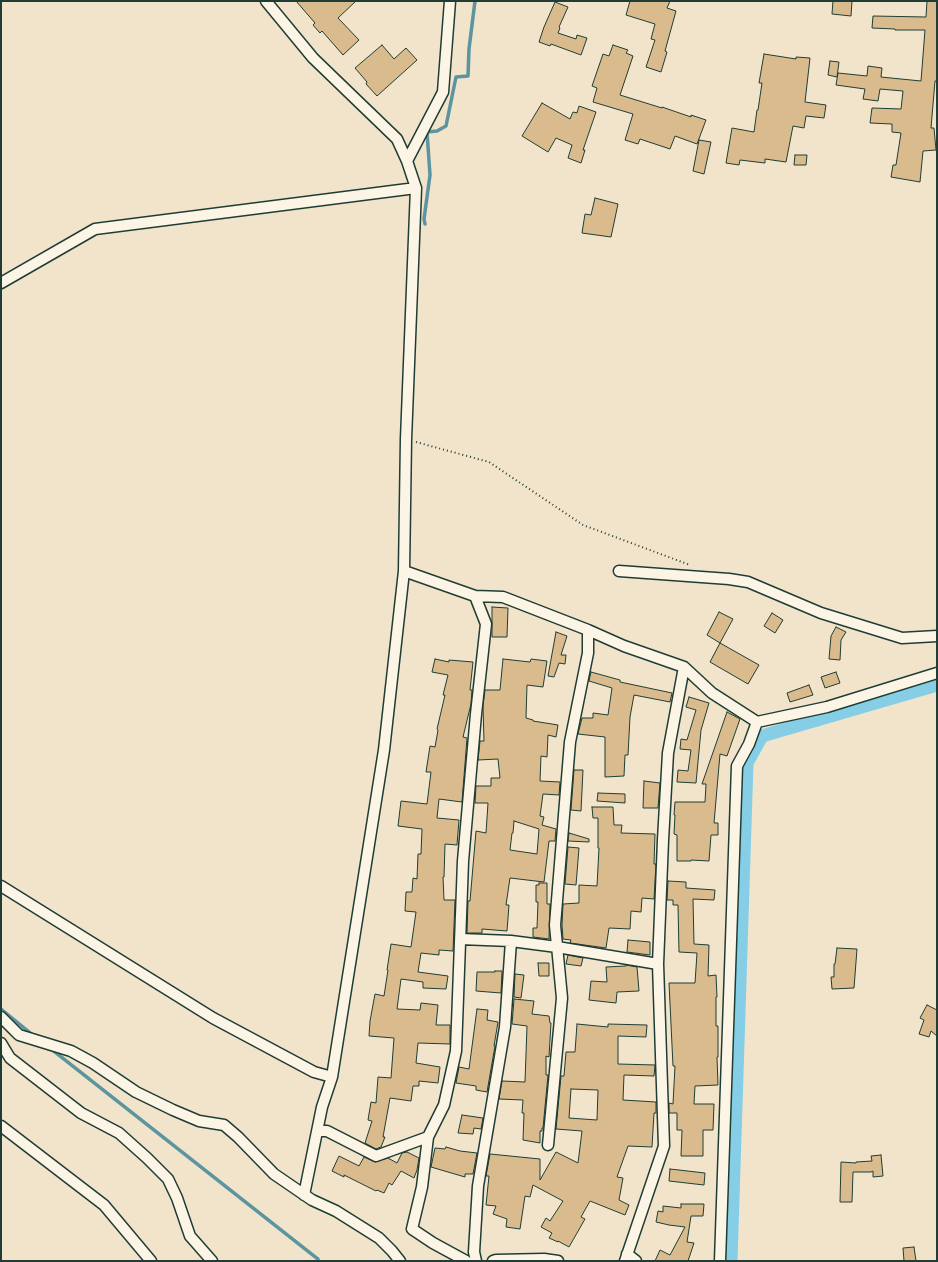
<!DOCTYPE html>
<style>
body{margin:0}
#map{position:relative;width:938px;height:1262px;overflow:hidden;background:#f2e4cb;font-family:"Indie Flower",sans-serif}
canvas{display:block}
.frame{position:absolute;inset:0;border:2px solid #1f3d34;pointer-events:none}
</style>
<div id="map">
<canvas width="938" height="1262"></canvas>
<div class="frame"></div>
</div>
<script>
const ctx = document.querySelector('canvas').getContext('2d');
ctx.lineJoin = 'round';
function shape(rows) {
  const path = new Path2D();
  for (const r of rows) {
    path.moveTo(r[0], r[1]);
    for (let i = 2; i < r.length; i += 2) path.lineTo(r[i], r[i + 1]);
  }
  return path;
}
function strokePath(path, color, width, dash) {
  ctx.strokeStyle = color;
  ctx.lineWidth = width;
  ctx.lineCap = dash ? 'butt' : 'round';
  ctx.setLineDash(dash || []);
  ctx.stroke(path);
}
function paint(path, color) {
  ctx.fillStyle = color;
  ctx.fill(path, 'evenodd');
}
const stream = shape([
 [425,224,424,219,430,175,427,132,437,131,446,126,456,77,468,76,469,49,475,1],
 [1,1009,34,1036],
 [50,1048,318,1259,318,1261]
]);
const canal = shape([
 [731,1261,747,763,762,736,937,685]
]);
const building = shape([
 [296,1,356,1,338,18,359,40,343,55,322,31,320,33,313,25,315,23,296,1],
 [630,1,670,1,667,8,676,11,665,51,667,52,661,72,646,67,655,40,651,39,655,24,626,15,630,1],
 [833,1,852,1,851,16,832,14,833,1],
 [927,1,937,1,937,81,935,81,931,128,934,128,936,150,923,151,920,182,891,177,893,165,896,165,901,133,892,132,892,124,870,123,872,108,901,109,903,91,880,89,878,101,863,99,865,89,836,85,838,73,867,76,868,66,882,68,881,77,921,81,925,30,895,30,895,29,872,28,873,16,926,17,927,1],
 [555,2,568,7,559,27,560,28,558,33,576,39,577,35,587,38,581,55,551,44,550,46,539,42,544,27,555,2],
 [382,45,394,59,406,48,417,60,377,96,366,84,367,82,355,68,382,45],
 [613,45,628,50,626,53,633,56,620,95,662,108,662,107,691,117,691,115,706,120,697,144,675,136,670,149,640,139,638,144,625,140,633,114,593,102,597,88,592,86,603,54,609,56,613,45],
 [764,54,796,59,796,57,810,58,805,102,826,105,824,118,806,116,804,128,793,126,786,162,765,159,765,163,740,160,739,165,726,163,732,128,754,132,757,110,758,110,762,83,759,83,764,54],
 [830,61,839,62,837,77,828,75,830,61],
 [542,103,570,119,573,112,577,113,579,106,596,112,583,150,585,150,581,163,568,158,572,145,556,138,548,152,522,136,542,103],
 [699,140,711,142,704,174,693,171,699,140],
 [795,155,807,155,806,165,794,165,795,155],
 [595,198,618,204,611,237,582,233,585,214,591,215,595,198],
 [492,607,508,608,507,637,492,637,492,607],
 [719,612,733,619,720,643,707,635,719,612],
 [772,613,783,620,775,633,764,626,772,613],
 [836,627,846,632,841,640,840,660,829,659,831,636,836,627],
 [556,632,567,636,561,655,566,655,565,664,559,663,554,677,548,676,556,632],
 [720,643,759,665,748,684,710,662,720,643],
 [435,659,449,662,449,660,473,662,470,690,472,690,471,704,463,737,467,738,462,802,439,799,437,818,459,820,457,845,445,844,444,877,443,877,444,900,455,900,453,951,439,950,439,955,421,953,418,972,448,976,446,989,423,988,423,982,401,979,397,1009,420,1010,421,1003,438,1005,436,1025,450,1025,450,1044,418,1043,416,1063,440,1067,438,1083,419,1081,419,1086,413,1086,411,1101,390,1098,383,1137,385,1137,381,1147,376,1149,365,1143,372,1121,368,1120,371,1102,376,1103,378,1077,391,1078,394,1038,369,1036,370,1021,375,994,384,996,388,970,387,970,391,944,411,947,416,912,405,911,406,892,412,892,413,878,417,879,418,854,421,854,422,829,398,826,401,801,427,804,431,772,426,772,430,746,435,747,438,730,437,729,445,695,443,695,448,675,432,672,435,659],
 [503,659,530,662,531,659,547,661,543,687,527,685,526,718,533,720,533,721,558,725,556,737,548,735,547,757,541,756,540,781,560,782,559,795,543,794,540,816,544,817,542,825,556,829,555,841,549,841,544,882,510,878,506,905,509,905,507,931,482,929,482,933,467,933,468,901,470,901,476,831,486,833,488,803,475,803,476,786,491,786,491,778,500,778,498,759,478,760,480,741,484,741,483,706,485,690,500,690,503,659],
 [514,821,539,829,537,854,510,850,512,833,513,833,514,821],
 [591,672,620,680,620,682,672,693,670,702,634,695,630,717,628,755,625,755,624,776,605,777,605,737,578,734,582,718,593,718,593,713,608,715,612,688,589,681,591,672],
 [836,672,840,683,825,688,821,677,836,672],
 [809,685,813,695,790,702,787,693,809,685],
 [689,697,709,703,701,730,696,783,677,782,678,770,688,771,691,750,680,749,681,739,687,740,696,710,686,707,689,697],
 [727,712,740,719,727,756,720,754,714,823,718,823,718,835,711,835,709,861,691,860,691,861,677,861,677,835,674,834,675,815,674,815,675,802,705,802,706,784,702,784,727,712],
 [574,770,583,770,581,811,571,810,574,770],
 [644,781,660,783,658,808,643,808,644,781],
 [598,793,625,794,625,803,597,801,598,793],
 [592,807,613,807,614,825,622,825,621,833,655,834,654,864,656,864,654,899,642,898,641,912,631,911,630,929,609,928,606,948,570,943,571,940,563,939,562,925,563,904,579,903,579,885,597,886,599,848,598,848,598,818,593,818,592,807],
 [569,833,589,839,589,842,568,841,569,833],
 [568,847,579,848,576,885,565,884,568,847],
 [668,881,686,882,686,888,715,890,714,900,693,899,694,944,709,945,708,976,716,975,717,997,716,997,716,1026,718,1026,718,1057,717,1057,718,1085,695,1086,694,1104,714,1104,713,1130,703,1130,703,1156,681,1156,682,1130,677,1130,677,1113,669,1113,669,1103,673,1104,675,1066,673,1066,669,983,695,983,697,953,679,952,678,905,673,905,673,900,667,900,668,881],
 [539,883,547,883,547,904,550,904,549,939,533,937,533,928,537,928,538,902,536,902,536,885,539,885,539,883],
 [628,940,650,942,650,955,627,952,628,940],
 [837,948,857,949,854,988,832,989,831,977,834,977,834,964,835,964,837,948],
 [568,955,583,958,581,966,566,964,568,955],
 [538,963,549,963,549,976,539,976,538,963],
 [626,965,637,967,639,991,617,992,616,1003,589,1000,591,981,607,982,606,967,626,966,626,965],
 [495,971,502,971,501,993,476,991,477,972,495,972,495,971],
 [515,974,524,975,521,998,514,997,515,974],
 [514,999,534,1001,532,1014,549,1016,550,1023,551,1023,549,1057,546,1056,546,1075,548,1075,543,1128,542,1128,542,1131,540,1131,540,1143,523,1140,524,1113,522,1113,523,1100,499,1099,502,1081,525,1082,527,1026,512,1024,514,999],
 [927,1005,937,1010,937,1036,931,1031,929,1037,919,1034,924,1020,920,1018,927,1005],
 [477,1009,488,1010,487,1020,498,1022,494,1046,495,1046,487,1092,476,1090,476,1086,456,1083,459,1067,469,1069,477,1009],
 [577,1024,608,1027,608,1024,647,1025,646,1037,618,1036,618,1064,655,1065,654,1076,624,1075,623,1100,656,1102,656,1113,654,1113,652,1147,628,1146,617,1177,623,1178,619,1200,629,1205,625,1215,590,1201,581,1217,585,1219,569,1247,558,1241,558,1242,549,1238,552,1233,541,1227,546,1218,550,1221,563,1201,533,1185,530,1197,525,1196,520,1229,506,1227,507,1219,493,1214,496,1206,486,1205,489,1176,486,1176,490,1154,540,1159,540,1180,556,1152,578,1163,582,1131,556,1129,561,1076,564,1076,566,1052,575,1052,577,1024],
 [571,1089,598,1090,597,1120,569,1118,571,1089],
 [462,1115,483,1118,481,1129,474,1128,473,1134,458,1133,462,1115],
 [446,1147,460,1151,477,1153,473,1174,465,1174,465,1177,431,1167,435,1148,445,1149,446,1147],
 [407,1152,419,1158,417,1170,414,1178,401,1171,392,1185,389,1183,384,1193,377,1190,376,1191,344,1175,344,1177,332,1171,339,1156,359,1166,364,1157,375,1162,388,1158,397,1163,402,1153,407,1152],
 [881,1155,883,1176,873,1177,873,1171,871,1172,853,1172,852,1202,840,1202,841,1162,856,1163,856,1162,872,1161,871,1156,881,1155],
 [670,1169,705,1173,704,1185,669,1181,670,1169],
 [681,1204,704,1204,703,1216,691,1216,687,1242,694,1243,688,1261,655,1261,660,1250,670,1255,685,1227,669,1225,656,1222,658,1211,663,1212,663,1206,681,1208,681,1204],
 [914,1247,916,1261,904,1261,903,1248,914,1247]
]);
const path = shape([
 [416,442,489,462,583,525,690,565]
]);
const minor = shape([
 [266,1,313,58,397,139,407,161,416,188,406,439,404,571,384,750,332,1077,322,1107,304,1195],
 [407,161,443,92,450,1],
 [1,283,95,229,416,188],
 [404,571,475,596,503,597,588,630,624,646,684,667,712,693,757,722,827,707,937,673],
 [619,571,729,579,748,582,821,613,902,638,937,636],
 [1,886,213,1018,314,1072,332,1077],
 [460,939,511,941,557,947,658,964],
 [1,1017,19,1035,71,1051,93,1063,136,1092,173,1110,199,1121,224,1125,238,1137,274,1174,312,1200,336,1211,379,1238,392,1251,400,1261],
 [1,1043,10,1058,81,1113,119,1133,147,1158,168,1179,177,1198,190,1236,212,1261],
 [1,1126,104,1205,151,1261],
 [318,1131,327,1131,376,1156,428,1137],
 [548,1145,562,998,555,925,570,742,588,653,588,630],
 [627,1254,636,1261],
 [466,1261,433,1243,412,1229,422,1187,428,1137,444,1105,456,1051,463,861,476,714,486,624,475,596],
 [476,1261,474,1252,478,1186,505,1027,511,941],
 [493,1261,496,1260,544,1259,558,1261],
 [625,1261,664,1146,658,964,663,840,668,753,684,667],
 [720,1261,737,766,749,744,757,722]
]);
strokePath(stream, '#5c949f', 3.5);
strokePath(canal, '#85cee6', 13);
paint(building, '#d9bb8d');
strokePath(building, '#1f3d34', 1);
strokePath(minor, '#1f3d34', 13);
strokePath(path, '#1f3d34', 2, [1, 3]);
strokePath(minor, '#fcf5e5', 10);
</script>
